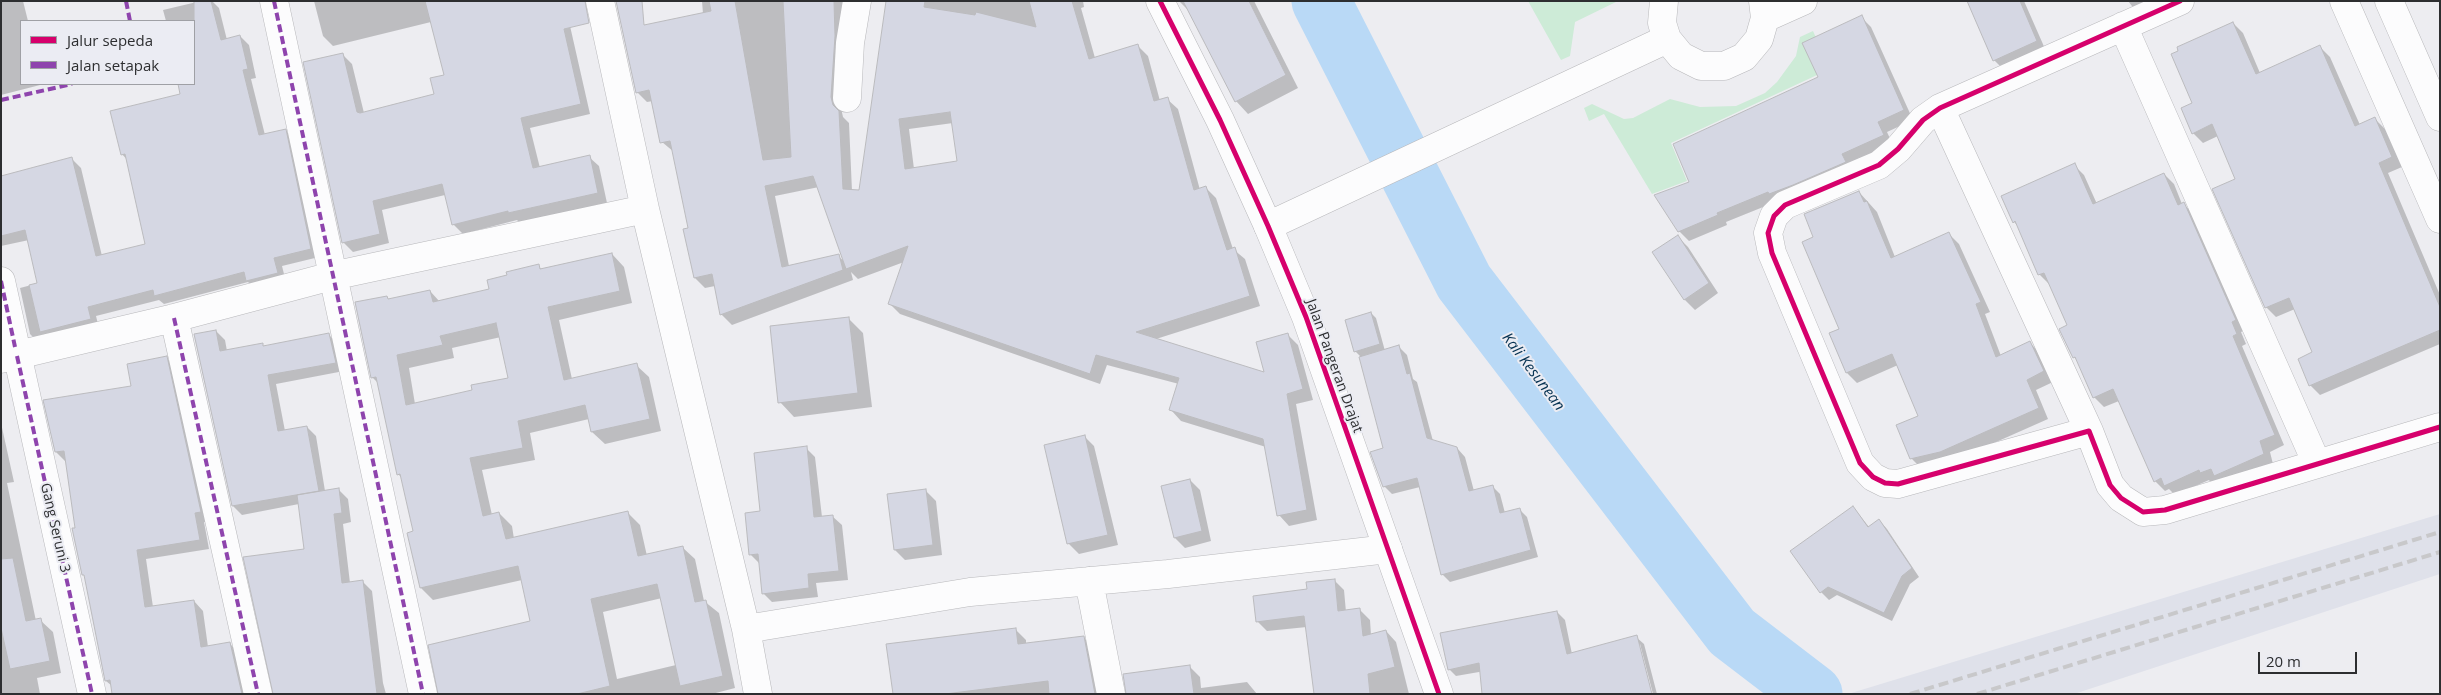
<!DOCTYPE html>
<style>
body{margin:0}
#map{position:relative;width:2441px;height:695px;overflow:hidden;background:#ededf1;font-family:"Open Sans",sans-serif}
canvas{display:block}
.frame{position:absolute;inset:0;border:2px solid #2d2e30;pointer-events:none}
.legend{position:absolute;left:20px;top:20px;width:175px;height:65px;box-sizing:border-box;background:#ebecf3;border:1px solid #9fa0a5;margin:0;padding:6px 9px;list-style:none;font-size:15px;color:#2d2e30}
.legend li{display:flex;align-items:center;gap:10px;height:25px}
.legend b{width:25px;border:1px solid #9fa0a5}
.scale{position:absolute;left:2258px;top:652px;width:99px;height:22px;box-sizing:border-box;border:2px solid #2d2e30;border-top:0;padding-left:6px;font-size:15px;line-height:18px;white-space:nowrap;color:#2d2e30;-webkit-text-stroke:4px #ebecf3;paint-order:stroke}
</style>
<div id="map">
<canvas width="2441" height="695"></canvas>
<div class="frame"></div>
<ul class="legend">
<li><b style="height:6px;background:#d6006c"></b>Jalur sepeda</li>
<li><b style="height:6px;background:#8e44ad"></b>Jalan setapak</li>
</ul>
<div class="scale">20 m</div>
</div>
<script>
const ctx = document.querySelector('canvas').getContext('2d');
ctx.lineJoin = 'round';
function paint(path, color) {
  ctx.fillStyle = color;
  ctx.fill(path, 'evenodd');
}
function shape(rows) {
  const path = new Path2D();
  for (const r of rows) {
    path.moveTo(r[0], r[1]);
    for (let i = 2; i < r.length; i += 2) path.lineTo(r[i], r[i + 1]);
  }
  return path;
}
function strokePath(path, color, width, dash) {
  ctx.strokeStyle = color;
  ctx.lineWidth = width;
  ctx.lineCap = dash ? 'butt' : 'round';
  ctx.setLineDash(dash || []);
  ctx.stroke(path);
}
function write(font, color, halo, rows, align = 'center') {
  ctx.font = font + ' "Open Sans",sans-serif';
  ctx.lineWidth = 4;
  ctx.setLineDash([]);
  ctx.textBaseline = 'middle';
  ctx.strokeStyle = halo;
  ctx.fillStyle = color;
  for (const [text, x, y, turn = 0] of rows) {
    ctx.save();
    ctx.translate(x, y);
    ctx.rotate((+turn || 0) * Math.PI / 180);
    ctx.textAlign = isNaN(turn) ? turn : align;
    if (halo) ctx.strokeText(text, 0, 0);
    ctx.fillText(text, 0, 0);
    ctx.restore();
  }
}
const built = shape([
 [2440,514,2440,574,2074,694,1848,694]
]);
const green = shape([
 [1528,1,1618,1,1575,22,1570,56,1561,60],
 [1813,31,1830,69,1671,143,1687,181,1652,194,1604,114,1589,121,1584,108,1592,104,1624,119,1633,118,1670,99,1700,107,1736,106,1765,93,1777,82,1796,56,1800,37]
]);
const shadow = shape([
 [1,1,23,1,28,21,21,21,21,84,44,84,1,95],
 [201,1,212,1,219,8,227,40,240,36,249,45,256,78,251,79,265,135,285,130,294,139,319,257,282,266,286,282,256,290,248,282,164,304,159,300,96,316,99,328,39,343,30,334,20,288,39,283,29,240,1,246,1,177,72,159,81,168,102,256,146,245,128,161,122,154,182,94,179,84,194,84,194,21,166,21,163,10],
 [314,1,550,1,568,17,590,114,530,128,540,168,589,157,599,166,607,203,519,222,517,220,463,234,453,224,445,195,382,210,389,243,353,252,343,242,342,54,352,64,364,113,436,95,445,76,431,22,333,46,323,36],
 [702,1,843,1,841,108,843,117,849,123,852,191,860,191,887,1,1083,1,1084,7,1081,8,1095,58,1138,46,1148,56,1160,101,1167,99,1178,109,1200,190,1206,188,1216,198,1233,249,1245,259,1260,306,1156,339,1266,374,1287,334,1298,345,1313,400,1296,404,1317,520,1289,526,1279,515,1266,447,1181,421,1171,410,1179,384,1107,365,1100,384,900,314,889,303,904,262,858,279,851,272,853,280,732,325,721,314,715,286,705,288,695,278,690,229,674,152,662,142,653,101,647,102,637,92,703,14],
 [953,123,958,163,914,169,909,129],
 [819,187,845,262,838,256,789,266,775,196],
 [1179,1,1254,1,1298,88,1248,114,1236,101,1191,13],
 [1968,1,2024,1,2046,51,2004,70,1994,60],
 [2128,1,2168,1,2139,15],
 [1861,17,1871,27,1913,120,1887,132,1893,145,1778,201,1726,222,1727,225,1689,241,1679,231,1690,183,1820,78],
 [2233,23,2243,33,2260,73,2320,47,2330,57,2360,125,2375,119,2385,129,2402,167,2388,173,2440,295,2440,344,2320,395,2310,385,2314,353,2295,309,2276,317,2266,307,2237,180,2218,136,2203,143,2193,133,2194,104],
 [2074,165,2084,175,2097,204,2164,174,2174,184,2182,204,2194,213,2245,330,2241,332,2246,344,2242,346,2284,445,2270,452,2273,464,2211,483,2209,480,2175,495,2169,489,2165,491,2155,481,2119,401,2104,407,2094,397,2079,363,2074,357,2069,326,2049,284,2039,274,2019,227,2014,222],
 [1859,192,1877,212,1895,257,1949,234,1959,244,1990,312,1985,314,2001,356,2030,343,2040,353,2053,382,2036,390,2048,419,1951,462,1922,469,1912,459,1920,416,1898,365,1857,383,1847,373,1831,333,1840,329,1815,237],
 [1678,237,1688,247,1718,293,1695,310,1685,300],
 [612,254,624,267,632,303,559,320,572,379,636,365,649,377,661,431,605,444,592,432,589,419,530,433,535,460,482,470,492,515,499,513,512,526,514,539,628,513,640,525,647,556,682,547,695,559,704,601,719,613,735,688,712,694,439,694,531,622,522,580,433,600,421,588,414,532,402,478,398,474,378,383,372,377,389,300,430,291,440,302,490,290,509,276,538,266,542,270],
 [501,337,510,379,474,391,415,404,409,368,454,358,452,348],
 [662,598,676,665,617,679,603,612],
 [1371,313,1376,318,1385,351,1399,347,1407,355,1413,379,1417,382,1433,441,1457,448,1465,457,1474,491,1492,486,1500,494,1505,513,1519,509,1527,517,1538,557,1450,582,1442,574,1420,487,1392,494,1384,486,1384,449,1360,356,1355,351],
 [849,319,863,333,872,407,794,417,780,402],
 [216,331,225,340,227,351,262,345,264,347,329,335,338,344,344,371,276,384,285,431,307,427,316,436,325,491,338,489,348,499,351,522,343,524,350,583,362,581,372,591,383,683,386,694,274,694,305,550,299,504,242,515,233,506],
 [166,358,176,367,210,521,204,522,209,549,146,559,153,607,194,601,203,611,208,647,230,644,240,654,250,694,113,694,112,686,106,681,86,578,83,574,66,462,56,452],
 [1,423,14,482,7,483,36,621,40,620,53,632,61,673,37,678,40,694,1,694],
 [1084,436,1094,446,1118,545,1079,554,1069,544,1046,446],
 [806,448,815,457,822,517,832,516,842,525,848,580,816,583,818,597,772,602,763,593,760,564,751,555,761,512],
 [1190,480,1200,490,1211,541,1185,548,1175,538],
 [926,491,936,501,942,555,905,560,895,550],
 [1853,507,1869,527,1879,520,1887,529,1919,577,1910,584,1892,621,1837,595,1829,600,1821,592],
 [1334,580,1344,590,1346,612,1360,610,1370,620,1371,635,1386,631,1396,642,1409,694,1315,694,1307,627,1267,631,1257,621,1308,590],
 [1557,612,1565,620,1572,654,1636,637,1644,644,1657,694,1653,694,1640,644,1456,676,1449,669],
 [1016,630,1026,640,1026,644,1083,637,1093,647,1102,694,902,694],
 [1190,667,1200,677,1201,688,1247,682,1257,694,1140,694]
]);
const river = shape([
 [1321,1,1464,282,1732,632,1813,694]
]);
const building = shape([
 [194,1,211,1,221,40,240,35,248,69,243,70,259,135,286,129,311,249,274,258,278,273,246,281,244,272,154,296,153,290,88,307,91,319,40,332,29,285,37,283,25,230,1,236,1,176,72,157,96,256,145,244,125,154,121,155,110,111,180,94,178,84,194,84,194,1],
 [425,1,585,1,589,23,564,29,581,104,521,118,533,168,590,155,598,193,508,213,508,211,452,225,442,184,373,201,380,234,342,243,303,62,343,53,357,112,360,113,434,94,430,78,444,75,425,1],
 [616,1,642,1,644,25,711,11,709,1,735,1,763,160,791,157,783,1,834,1,835,36,831,97,833,105,839,111,843,189,859,190,886,1,925,1,924,7,975,15,976,12,1036,27,1029,1,1072,1,1089,59,1138,44,1154,101,1168,97,1194,190,1206,186,1227,250,1235,247,1250,296,1136,332,1264,372,1256,342,1288,333,1303,389,1287,394,1307,510,1277,516,1263,439,1169,410,1179,378,1096,355,1090,374,888,304,908,246,846,269,813,176,765,186,782,267,839,254,843,270,720,315,712,274,694,278,683,229,688,228,670,141,660,143,649,90,636,93,616,1],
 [950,112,957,161,905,169,899,119,950,112],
 [1183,1,1249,1,1286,75,1235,102,1183,1],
 [1967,1,2020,1,2037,41,1993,61,1967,1],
 [1862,15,1904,110,1878,122,1884,135,1842,154,1846,162,1793,185,1769,194,1768,192,1717,213,1718,215,1678,232,1654,195,1689,182,1673,144,1818,77,1802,43,1862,15],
 [2233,22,2256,74,2320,45,2355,126,2375,117,2392,157,2379,163,2440,307,2440,330,2309,386,2298,359,2312,352,2289,298,2265,308,2212,189,2235,179,2212,124,2192,134,2181,108,2192,103,2171,54,2178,51,2177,47,2233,22],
 [2075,163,2093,204,2164,173,2178,205,2184,202,2236,320,2232,322,2237,334,2233,336,2275,435,2260,441,2264,454,2214,476,2211,469,2200,473,2199,470,2164,486,2161,478,2154,482,2113,389,2093,398,2075,357,2073,358,2059,329,2067,325,2044,273,2038,275,2015,221,2013,223,2001,196,2075,163],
 [1859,191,1864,202,1867,201,1891,258,1949,232,1981,302,1976,304,1996,357,2030,341,2044,371,2027,380,2039,408,1940,452,1910,459,1896,425,1918,416,1892,354,1846,373,1829,333,1839,329,1802,242,1813,237,1804,214,1859,191],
 [1678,235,1709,283,1684,300,1652,252,1678,235],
 [612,253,620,291,548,307,564,380,637,363,650,419,591,432,585,405,518,421,523,448,470,458,483,516,499,512,506,539,628,511,638,556,683,546,695,602,706,600,723,676,680,686,657,584,591,599,610,686,577,694,438,694,428,645,530,621,518,566,420,588,407,533,413,531,400,474,397,475,376,377,371,378,355,302,387,296,388,299,430,290,433,302,489,289,487,280,507,275,506,272,539,264,540,269,612,253],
 [496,323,508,378,471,385,472,390,406,405,397,355,443,345,440,336,496,323],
 [1371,312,1380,344,1354,352,1345,320,1371,312],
 [849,317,858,393,778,403,770,326,849,317],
 [216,330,220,351,263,343,263,346,329,333,336,363,268,375,278,431,307,426,319,491,232,506,194,334,216,330],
 [1399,345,1407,374,1410,373,1427,438,1457,447,1469,491,1493,485,1500,513,1520,508,1531,550,1441,575,1417,478,1383,487,1370,452,1383,448,1359,357,1399,345],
 [167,356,201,512,195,513,200,540,137,550,145,607,194,600,201,647,230,642,242,694,112,694,110,680,105,681,84,575,82,575,72,528,75,528,64,451,55,452,43,400,131,386,127,364,167,356],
 [1085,435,1108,535,1067,544,1044,445,1085,435],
 [807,446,814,517,833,515,839,571,808,574,809,588,762,594,758,554,749,555,745,513,760,511,754,453,807,446],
 [1190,479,1202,531,1174,538,1161,486,1190,479],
 [339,488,342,513,334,514,342,583,363,580,377,694,273,694,243,557,304,549,297,495,339,488],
 [926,489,933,545,894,550,887,494,926,489],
 [1853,506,1868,527,1879,519,1912,568,1902,576,1884,613,1828,587,1820,593,1790,551,1853,506],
 [13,558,26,621,41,618,50,661,10,669,1,628,1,559,13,558],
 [1335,579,1338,611,1360,608,1363,636,1386,630,1395,667,1368,674,1370,694,1314,694,1304,616,1256,622,1253,596,1307,589,1306,582,1335,579],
 [1557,611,1567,654,1637,635,1652,694,1482,694,1479,663,1448,670,1440,633,1557,611],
 [1016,628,1018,644,1084,636,1095,694,1049,694,1048,681,945,694,893,694,886,644,1016,628],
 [1190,665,1194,694,1126,694,1123,674,1190,665]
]);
const minor = shape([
 [274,1,423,694],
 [600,1,645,209,746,629,758,694],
 [1664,1,1662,23,1667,39,1681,56,1701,66,1724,66,1744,57,1759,39,1765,18,1763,1],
 [2180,1,1940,108,1923,120,1898,149,1879,165,1785,205,1774,216,1768,233,1772,253,1860,463,1873,477,1885,483,1898,484,2089,431,2110,485,2121,498,2143,512,2165,510,2440,427],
 [2344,1,2440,219],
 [2389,1,2440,117],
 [1765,18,1803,1],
 [2123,26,2317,464],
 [847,98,850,43,857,1],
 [1940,108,2089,431],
 [1268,226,1667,39],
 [1,281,92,694],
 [174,318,258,694],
 [1,359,174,318,332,276,645,209],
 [1089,581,1111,694],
 [746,629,970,592,1168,574,1388,549]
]);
const tertiary = shape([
 [1160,1,1220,120,1268,226,1306,317,1439,694]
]);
const rail = shape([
 [1910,694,2440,532],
 [1977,694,2440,552]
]);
const quiet = shape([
 [126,1,130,21],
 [274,1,423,694],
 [1,100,72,84],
 [1,281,15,347],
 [174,318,258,694],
 [17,356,92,694]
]);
const cycleway = shape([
 [1160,1,1220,120,1268,226,1306,317,1439,694],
 [2180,1,1940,108,1923,120,1898,149,1879,165,1785,205,1774,216,1768,233,1772,253,1860,463,1873,477,1885,483,1898,484,2089,431,2110,485,2121,498,2143,512,2165,510,2440,427]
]);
const streetNames = [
 ["Jalan Pangeran Drajat",1334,366,70],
 ["Gang Seruni 3",55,528,77]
];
const waterNames = [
 ["Kali Kesunean",1533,372,53]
];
paint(built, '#dfe1ea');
paint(green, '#cdebd7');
paint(shadow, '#0003');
strokePath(river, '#b9d9f6', 59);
paint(building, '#d5d7e3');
strokePath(building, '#bbbbbe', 1);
strokePath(minor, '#b8b8bb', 29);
strokePath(tertiary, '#b8b8bb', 29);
strokePath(minor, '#fcfcfd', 28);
strokePath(tertiary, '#fcfcfd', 28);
strokePath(rail, '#c8c8ca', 4, [10, 5]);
strokePath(quiet, '#8e44ad', 4, [8, 4]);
strokePath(cycleway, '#d6006c', 5);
write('14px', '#2d2e30', '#ebecf3', streetNames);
write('italic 15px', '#073353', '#ebecf3', waterNames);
</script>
